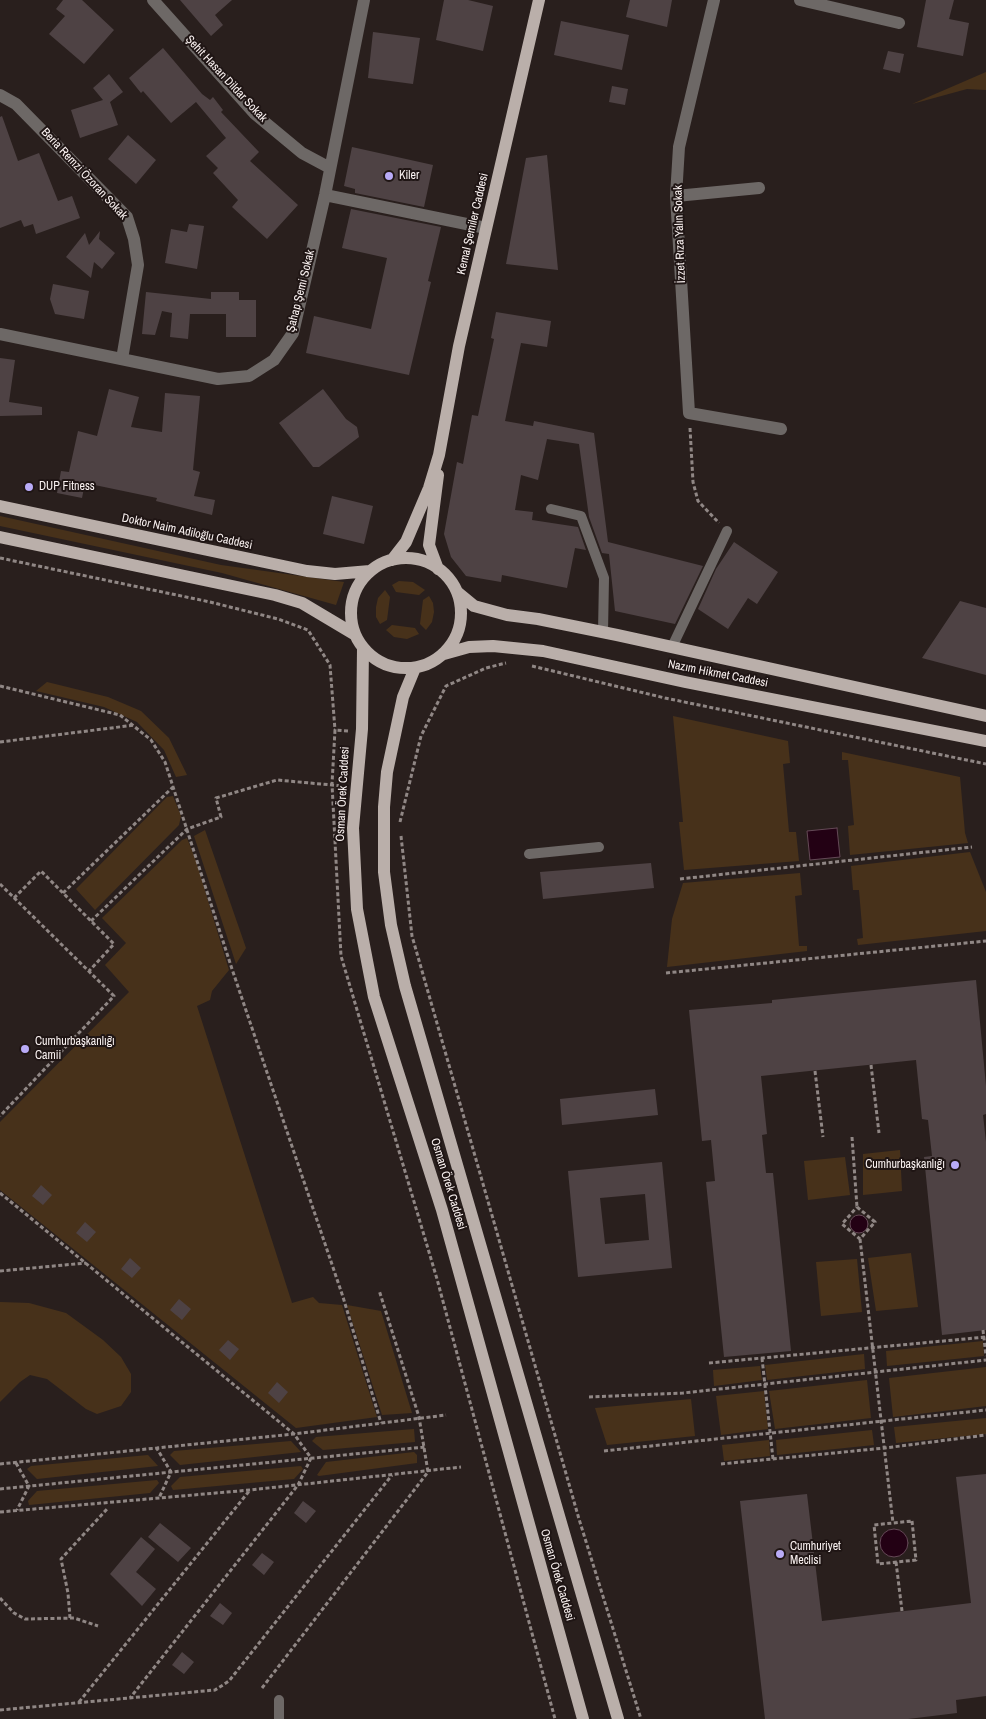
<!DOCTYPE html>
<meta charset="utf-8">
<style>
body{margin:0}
canvas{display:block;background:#291f1d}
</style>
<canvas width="986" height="1719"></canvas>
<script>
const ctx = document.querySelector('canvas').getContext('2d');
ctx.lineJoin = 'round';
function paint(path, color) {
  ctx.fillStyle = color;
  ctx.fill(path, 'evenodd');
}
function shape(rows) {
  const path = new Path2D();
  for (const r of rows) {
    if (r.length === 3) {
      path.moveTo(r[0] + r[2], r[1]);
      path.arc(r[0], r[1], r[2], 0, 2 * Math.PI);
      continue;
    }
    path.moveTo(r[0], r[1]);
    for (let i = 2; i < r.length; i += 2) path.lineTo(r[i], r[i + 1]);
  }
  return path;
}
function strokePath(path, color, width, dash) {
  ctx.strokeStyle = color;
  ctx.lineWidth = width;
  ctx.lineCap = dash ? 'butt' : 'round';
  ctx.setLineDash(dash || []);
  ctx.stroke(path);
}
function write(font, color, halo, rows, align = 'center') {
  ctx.font = font + ' "Archivo Narrow",sans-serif';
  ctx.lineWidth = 4;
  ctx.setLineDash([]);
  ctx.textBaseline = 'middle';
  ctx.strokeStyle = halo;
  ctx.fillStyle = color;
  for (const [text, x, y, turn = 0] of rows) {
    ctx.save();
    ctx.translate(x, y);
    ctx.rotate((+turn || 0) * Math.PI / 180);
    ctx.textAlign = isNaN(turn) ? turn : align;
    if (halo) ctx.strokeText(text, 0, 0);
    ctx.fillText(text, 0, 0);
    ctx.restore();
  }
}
const green = shape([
 [986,72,986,90,967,89,912,104],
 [0,516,221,565,344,582,336,605,222,573,0,526],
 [399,581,413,582,425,590,419,595,396,592,392,585],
 [385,590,390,597,387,620,380,624,376,617,376,607,378,598],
 [429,596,433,603,434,612,432,622,426,630,420,624,423,600],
 [392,625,415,628,419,634,407,639,394,637,386,630],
 [47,682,108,697,141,711,169,738,187,775,176,777,164,750,137,722,104,707,36,691],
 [673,716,788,741,790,763,783,764,789,832,796,832,799,861,684,870,679,822,683,822],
 [842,752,960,777,965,833,968,843,850,855,848,826,854,825,848,760,842,760],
 [173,796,181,816,179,825,95,910,76,889,167,797],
 [205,830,246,948,236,964,194,836],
 [187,838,196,861,229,970,212,991,210,1000,197,1006,292,1303,313,1297,319,1303,342,1305,377,1417,296,1428,0,1190,0,1122,129,992,105,965,126,943,102,918,182,840],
 [970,852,986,892,986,931,858,945,857,939,863,938,859,890,853,890,851,866],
 [800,873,802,895,795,896,799,946,807,946,807,951,667,967,672,919,683,883],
 [900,1150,902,1191,863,1195,863,1154],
 [845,1157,850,1195,808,1200,804,1161],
 [911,1253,918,1307,876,1311,868,1258],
 [857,1259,862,1312,821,1316,816,1262],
 [0,1302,29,1303,66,1313,103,1340,121,1357,131,1374,131,1392,121,1406,97,1414,86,1409,47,1379,30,1375,20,1382,0,1402],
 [347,1305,381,1311,412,1413,382,1415],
 [983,1341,984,1356,887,1366,886,1351],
 [864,1354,865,1369,767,1380,765,1365],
 [760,1366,762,1380,714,1386,713,1370],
 [986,1367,986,1406,893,1417,889,1378],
 [867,1380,871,1418,775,1429,769,1391],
 [764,1391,768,1429,721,1435,716,1396],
 [691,1399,695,1436,607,1445,595,1408],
 [986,1418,986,1434,896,1443,894,1427],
 [414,1429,415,1442,323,1450,312,1441,316,1437],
 [872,1430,874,1445,777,1455,776,1440],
 [769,1440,770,1456,724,1461,722,1445],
 [291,1441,301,1452,180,1465,170,1455,174,1451],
 [414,1452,417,1455,417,1463,319,1476,317,1475,326,1462],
 [148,1455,158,1466,37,1479,27,1469,31,1466],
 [301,1466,303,1469,294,1479,173,1490,171,1486,180,1477],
 [157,1480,159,1483,150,1493,29,1505,28,1501,37,1491]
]);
const water = shape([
 [837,828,840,857,810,860,807,831,837,828],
 [859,1224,9],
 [894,1543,14]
]);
const building = shape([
 [63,0,82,0,114,30,84,64,49,34,65,16,56,9],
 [180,0,232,0,215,15,223,25,211,36],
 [444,0,468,0,493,6,483,51,436,40],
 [630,0,672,0,667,27,626,17],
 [926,0,954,0,949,19,969,23,963,56,917,47],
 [561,21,629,35,622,70,554,55],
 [373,32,420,38,413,84,368,78],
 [163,48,202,94,210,100,213,97,223,110,221,112,259,152,250,161,298,205,267,239,232,207,238,200,213,173,218,168,206,156,226,138,196,102,171,123,143,91,141,93,129,78],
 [888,51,904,54,900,73,883,69],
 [109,74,123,92,110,102,118,125,80,138,71,110,103,100,93,88],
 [612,86,628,89,625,105,609,102],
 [2,116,18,161,39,153,58,201,72,196,80,218,36,234,33,224,24,227,21,220,0,228,0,117],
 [128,135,156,160,136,184,108,159],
 [352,147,433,165,424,207,355,193,355,189,344,186],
 [547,155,558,270,506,264,526,158],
 [351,209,441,227,428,281,431,282,409,375,306,353,314,316,371,329,387,258,342,248],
 [189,224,204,226,197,269,165,263,171,229,187,232],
 [100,231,99,239,115,253,102,269,94,262,91,278,66,257,85,233,89,245],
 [53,284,89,291,84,319,55,314,50,299],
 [146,292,211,299,211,292,239,292,239,300,256,300,256,337,226,337,226,314,190,314,188,339,170,337,172,313,162,311,155,335,142,334],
 [496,312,551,321,547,347,521,343,505,421,533,426,534,421,594,433,608,542,703,566,675,624,615,611,609,554,602,553,589,517,579,444,547,439,538,480,521,475,515,510,533,512,532,520,578,527,586,550,575,548,567,588,502,575,501,582,466,576,451,557,444,534,457,462,463,464,472,415,478,416,494,339,491,338],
 [0,358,15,360,9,402,42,407,42,415,0,416],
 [109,389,139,397,131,427,162,432,165,393,200,396,193,470,200,472,194,496,215,500,212,515,156,501,157,498,85,483,82,498,57,493,61,471,69,472,78,431,97,436],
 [323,389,346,419,357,427,359,437,319,467,313,467,279,423],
 [332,496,373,506,364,544,323,534],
 [734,542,778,572,757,604,748,598,728,629,698,609,716,569],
 [960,601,986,608,986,675,922,658],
 [651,863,654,888,543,899,540,872],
 [976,980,986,1086,986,1114,983,1115,986,1142,986,1330,942,1335,924,1157,932,1156,928,1120,922,1119,916,1060,761,1076,767,1134,762,1135,766,1173,773,1173,791,1351,724,1357,706,1182,715,1181,711,1140,702,1141,689,1010,772,1003,772,1000],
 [655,1089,658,1115,562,1125,560,1099],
 [662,1162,672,1268,578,1277,568,1171],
 [645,1194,649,1240,605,1244,600,1198],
 [41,1185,52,1195,43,1205,32,1196],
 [85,1222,96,1232,87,1242,76,1233],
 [130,1258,141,1268,132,1278,121,1269],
 [179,1299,191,1309,182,1320,170,1310],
 [228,1340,239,1349,230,1360,219,1350],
 [277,1382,288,1392,279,1403,268,1393],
 [986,1474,986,1696,956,1700,957,1713,908,1719,765,1719,740,1501,807,1494,822,1621,971,1603,956,1477],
 [303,1501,316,1511,306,1523,294,1513],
 [160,1523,191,1548,178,1562,148,1537],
 [141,1537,155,1549,136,1572,156,1589,142,1606,110,1574],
 [262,1553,274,1562,264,1575,252,1565],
 [220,1603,232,1613,223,1625,210,1616],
 [182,1652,194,1662,184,1674,172,1665]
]);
const path = shape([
 [690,428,693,482,698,501,719,523],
 [0,558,210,602,278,619,308,630,330,665,335,730],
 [532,666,665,698,986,764],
 [0,686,120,715,151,740,165,762,232,969,343,1297,381,1423],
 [348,731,335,730,332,784,341,956,437,1279,555,1719],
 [0,742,135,725],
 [400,822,421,736,446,686,486,668,506,663],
 [401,836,412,936,579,1519,641,1719],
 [680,879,972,847],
 [0,884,114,996,0,1116],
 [63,893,174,786],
 [14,898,41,871,114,944,89,971],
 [91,921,187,829,221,817,216,798,277,780,343,786],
 [666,973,986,941],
 [871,1065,879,1133],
 [815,1071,823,1137],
 [852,1137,857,1207],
 [0,1193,294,1434,311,1458,298,1485,130,1698],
 [857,1207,875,1222,860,1239,842,1224,857,1207],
 [860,1239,893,1523],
 [0,1271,86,1263],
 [983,1330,986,1356],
 [762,1358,773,1459],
 [709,1363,986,1337],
 [589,1397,683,1393,986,1360],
 [156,1447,171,1472,159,1498],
 [604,1451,986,1410],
 [16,1463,29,1486,17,1510],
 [0,1464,294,1434,446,1415],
 [721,1464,885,1448,986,1435],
 [0,1489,425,1447],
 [0,1512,250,1490,461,1467],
 [912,1521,916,1560,878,1564,874,1525,912,1521],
 [896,1562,902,1611],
 [0,1598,14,1613,25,1619,74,1618,98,1626],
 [70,1618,68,1593,61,1559,107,1509],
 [262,1688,428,1472,419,1417,379,1290],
 [79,1702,250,1490],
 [0,1710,215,1690,223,1685,229,1681,392,1475]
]);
const lane = shape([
 [551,509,581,516,604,578,603,632],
 [672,647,727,531],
 [529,854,599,847],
 [279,1719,279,1700]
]);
const street = shape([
 [153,0,255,114,302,153,330,168],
 [714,0,679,147,676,196,689,413,781,429],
 [800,0,899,23],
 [0,95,16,104,127,217,134,239,138,265,122,359],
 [325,195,486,228],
 [676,196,759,188],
 [0,334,218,379,249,376,274,360,293,333,325,195,364,0]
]);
const primary = shape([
 [0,506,307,571,335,574,370,571],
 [0,537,275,595,302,603,354,634],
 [406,613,55],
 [392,560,406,542,429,488,439,455,459,346,539,0],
 [438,569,429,545,438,475],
 [457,592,474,606,507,615,538,619,617,635,986,716],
 [363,649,362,729,353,828,357,909,374,997,442,1210,583,1719],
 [444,654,469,647,493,646,543,651,685,682,986,741],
 [415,668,403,697,387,772,384,807,384,872,391,925,405,986,618,1719]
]);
const markers = [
 [389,176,5,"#b9abf7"],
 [29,487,5,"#b9abf7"],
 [25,1049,5,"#b9abf7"],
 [955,1165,5,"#b9abf7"],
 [780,1554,5,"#b9abf7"]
];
const streetNames = [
 ["Şehit Hasan Dildar Sokak",226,79,47],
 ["Beria Remzi Özoran Sokak",84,174,47],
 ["Kemal Şemiler Caddesi",473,224,-77],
 ["İzzet Rıza Yalın Sokak",680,234,-92],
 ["Şahap Şemi Sokak",301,291,-76],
 ["Doktor Naim Adiloğlu Caddesi",187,532,12],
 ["Nazım Hikmet Caddesi",718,674,11],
 ["Osman Örek Caddesi",343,794,-87],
 ["Osman Örek Caddesi",448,1184,73],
 ["Osman Örek Caddesi",557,1575,74]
];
const poiNames = [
 ["Kiler",399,176],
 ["DUP Fitness",39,487],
 ["Cumhurbaşkanlığı",35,1042],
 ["Camii",35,1056],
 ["Cumhurbaşkanlığı",945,1165,"right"],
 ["Cumhuriyet",790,1547],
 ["Meclisi",790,1561]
];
paint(green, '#47311a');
paint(water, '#230114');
strokePath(water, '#644956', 1);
paint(building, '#4e4244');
strokePath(path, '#908785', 3, [4, 2.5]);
strokePath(lane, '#6d6866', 10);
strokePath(street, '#6d6866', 12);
strokePath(primary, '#baafaa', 12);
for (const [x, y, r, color] of markers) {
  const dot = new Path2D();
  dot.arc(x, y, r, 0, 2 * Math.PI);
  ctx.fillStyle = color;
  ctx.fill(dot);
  strokePath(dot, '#1f1514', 2);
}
write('12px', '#faf2f1', '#1f1514', streetNames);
write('12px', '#faf2f1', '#1f1514', poiNames, 'left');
</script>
